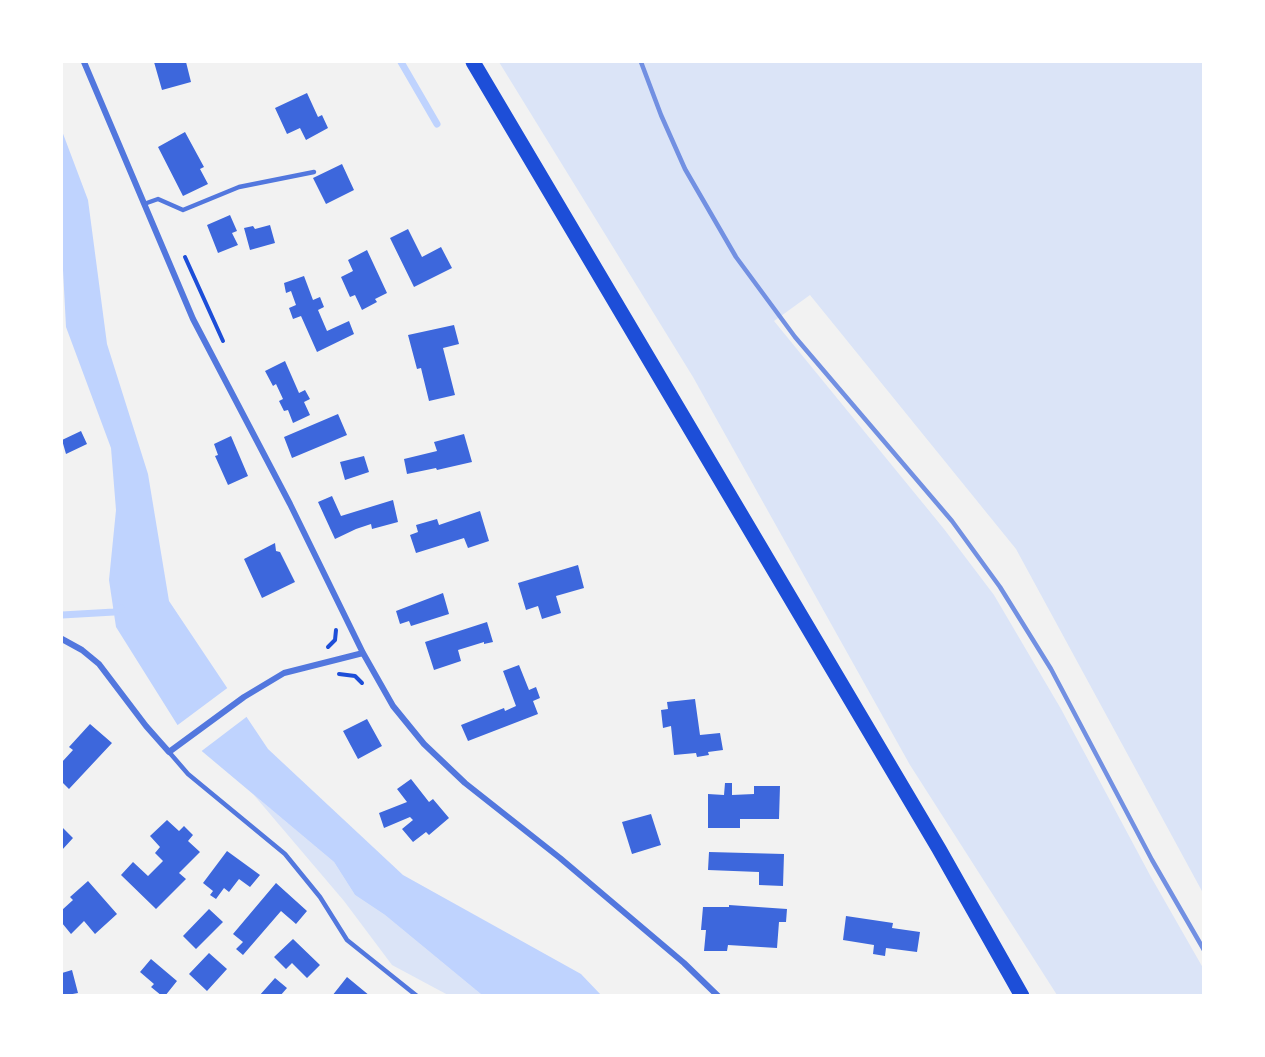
<!DOCTYPE html>
<style>
body{margin:0}
#map{position:relative;width:1265px;height:1057px;overflow:hidden;background:#f2f2f2;font-family:Jost,sans-serif}
canvas{display:block}
.frame{position:absolute;inset:0;border:63px solid #fff;pointer-events:none}
</style>
<div id="map">
<canvas width="1265" height="1057"></canvas>
<div class="frame"></div>
</div>
<script>
const ctx = document.querySelector('canvas').getContext('2d');
ctx.lineJoin = 'round';
function paint(path, color) {
  ctx.fillStyle = color;
  ctx.fill(path, 'evenodd');
}
function shape(rows) {
  const path = new Path2D();
  for (const r of rows) {
    path.moveTo(r[0], r[1]);
    for (let i = 2; i < r.length; i += 2) path.lineTo(r[i], r[i + 1]);
  }
  return path;
}
function strokePath(path, color, width, dash) {
  ctx.strokeStyle = color;
  ctx.lineWidth = width;
  ctx.lineCap = dash ? 'butt' : 'round';
  ctx.setLineDash(dash || []);
  ctx.stroke(path);
}
const green = shape([
 [499,62,1203,62,1203,893,1016,549,810,295,774,321,944,529,994,595,1061,709,1151,877,1203,968,1203,995,1057,995,910,765,693,377],
 [253,794,334,862,355,895,385,915,482,995,448,995,392,965,344,901]
]);
const water = shape([
 [62,131,88,200,107,344,148,474,169,601,268,749,403,875,581,974,601,995,482,995,385,915,355,895,334,862,185,737,116,627,109,580,116,510,111,448,66,327,62,251]
]);
const pier = shape([
 [230,686,249,715,199,753,183,740,175,727]
]);
const stream = shape([
 [401,62,437,124],
 [62,615,114,612,121,608]
]);
const building = shape([
 [154,62,186,62,191,82,162,90],
 [307,93,318,117,322,115,328,128,306,140,300,128,287,134,275,108],
 [185,132,204,167,200,169,208,184,183,196,158,147],
 [342,164,354,190,326,204,313,178],
 [230,215,237,231,232,233,238,245,218,253,207,225],
 [270,225,275,243,250,250,244,228,253,226,255,229],
 [408,229,422,257,441,247,452,268,414,287,390,238],
 [367,250,387,293,375,299,377,302,362,310,355,295,350,297,341,277,353,271,348,260],
 [304,276,313,300,320,297,324,307,318,310,327,331,349,321,354,334,317,352,301,316,293,319,289,308,296,305,291,291,286,293,284,283],
 [454,325,459,344,443,348,455,395,429,401,421,368,417,369,408,335],
 [285,361,299,393,305,390,310,399,304,402,310,415,293,423,288,410,284,411,279,401,283,399,276,384,273,386,265,371],
 [338,414,347,435,292,458,284,437],
 [81,431,87,444,66,454,62,440],
 [464,434,472,462,437,470,436,468,407,474,404,459,437,451,434,442],
 [231,436,248,476,228,485,215,456,218,455,214,444],
 [364,456,369,472,345,480,340,462],
 [332,496,341,516,393,500,398,522,372,529,371,524,356,529,335,539,318,502],
 [480,511,489,541,468,548,464,538,416,553,410,535,418,532,416,525,437,519,439,525],
 [275,543,276,551,280,552,295,582,262,598,244,559],
 [578,565,584,588,556,596,561,613,542,619,538,606,526,610,518,583],
 [443,593,449,614,411,626,409,621,400,624,396,611],
 [487,622,493,642,484,644,484,642,458,650,461,661,434,670,425,642],
 [519,665,529,690,536,687,540,698,533,701,538,714,468,741,461,725,504,708,505,711,516,706,503,671],
 [695,699,700,735,720,733,723,750,708,752,709,755,697,757,696,753,674,755,671,726,663,728,661,710,668,709,667,702],
 [367,719,382,746,358,759,343,731],
 [90,724,112,743,69,789,62,782,62,762,73,750,69,747],
 [411,779,429,802,433,799,449,818,429,835,426,832,413,842,402,829,413,820,410,817,384,828,379,813,407,802,397,789],
 [725,783,732,783,732,795,754,794,754,786,780,786,779,819,740,819,740,828,708,828,708,794,724,795],
 [651,814,661,845,632,854,622,822],
 [167,820,179,831,184,826,193,835,188,841,200,852,179,873,186,879,156,909,121,875,133,862,148,876,163,861,155,853,160,847,150,836],
 [62,827,73,838,62,850],
 [227,851,260,875,250,887,239,879,229,892,224,888,216,899,210,895,213,891,203,883],
 [709,852,784,854,783,886,759,885,759,872,708,870],
 [88,881,117,914,95,934,84,921,71,934,62,923,62,910,73,900,70,897],
 [276,883,307,911,296,924,281,911,243,955,236,949,243,942,233,934],
 [729,905,787,909,786,922,779,922,777,948,728,945,727,951,704,951,706,930,701,930,703,907,729,907],
 [209,909,223,922,196,949,183,936],
 [846,916,893,923,892,928,920,932,917,952,886,948,885,956,873,954,874,945,843,940],
 [293,939,320,965,307,978,292,963,286,969,274,957],
 [209,953,227,969,207,991,189,974],
 [151,959,177,981,165,996,162,996,151,987,154,984,140,972],
 [72,970,78,993,62,996,62,973],
 [347,977,370,996,332,996],
 [275,978,287,988,280,996,259,996]
]);
const path = shape([
 [185,257,223,341],
 [328,647,335,640,336,630],
 [339,674,355,676,362,683]
]);
const service = shape([
 [144,204,158,199,183,210,239,187,314,172],
 [169,752,188,774,285,854,320,897,347,940,417,996]
]);
const minor = shape([
 [84,62,193,319,290,504,363,653,393,706,424,744,465,783,560,858,684,963,718,996],
 [62,639,82,650,99,664,146,726,169,752,244,697,284,673,363,653]
]);
const primary = shape([
 [473,62,939,849,1022,996]
]);
const rail = shape([
 [641,62,661,115,685,169,736,257,795,337,952,521,1000,587,1051,669,1152,860,1204,950]
]);
paint(green, '#dbe4f7');
paint(water, '#bfd3fe');
paint(pier, '#f2f2f2');
strokePath(stream, '#bfd3fe', 7);
paint(building, '#3d67dc');
strokePath(path, '#1d4ed8', 4);
strokePath(service, '#5277de', 4.5);
strokePath(minor, '#5277de', 6);
strokePath(primary, '#1d4ed8', 15);
strokePath(rail, '#7290e2', 4.5);
</script>
